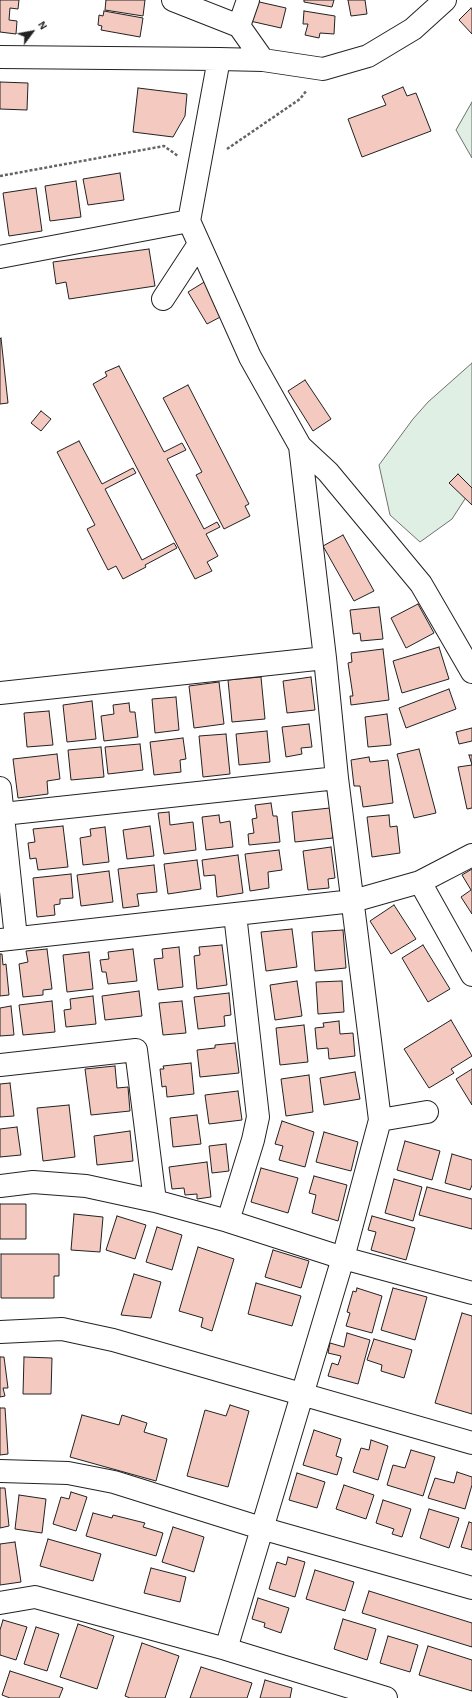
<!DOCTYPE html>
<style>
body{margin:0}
#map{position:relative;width:472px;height:1698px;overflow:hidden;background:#fff;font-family:"Alegreya Sans",sans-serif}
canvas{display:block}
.north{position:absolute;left:12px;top:12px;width:40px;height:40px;-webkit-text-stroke:3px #fff;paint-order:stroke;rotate:58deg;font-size:11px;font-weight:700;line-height:16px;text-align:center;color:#222}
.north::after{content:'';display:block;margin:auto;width:14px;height:18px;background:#222;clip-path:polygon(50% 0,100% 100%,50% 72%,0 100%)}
</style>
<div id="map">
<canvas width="472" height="1698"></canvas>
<div class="north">N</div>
</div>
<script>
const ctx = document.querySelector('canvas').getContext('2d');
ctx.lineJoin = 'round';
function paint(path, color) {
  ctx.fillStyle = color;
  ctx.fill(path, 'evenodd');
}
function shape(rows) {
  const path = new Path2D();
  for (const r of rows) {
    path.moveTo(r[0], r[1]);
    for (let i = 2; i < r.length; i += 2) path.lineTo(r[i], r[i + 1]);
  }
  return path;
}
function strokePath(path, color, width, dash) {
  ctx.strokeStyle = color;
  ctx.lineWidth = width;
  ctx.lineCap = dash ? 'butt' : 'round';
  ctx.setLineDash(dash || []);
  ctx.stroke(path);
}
const green = shape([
 [472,102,472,158,456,130,472,102],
 [472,363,472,488,452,519,420,542,390,515,379,465,413,419,428,402,472,363]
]);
const building = shape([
 [0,0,19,0,18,9,10,8,9,20,17,21,16,34,0,32,0,0],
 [106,0,145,0,143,16,105,10,106,0],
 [304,0,334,0,332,7,304,2,304,0],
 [348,0,365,0,367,14,351,16,348,0],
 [255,1,286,8,281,28,250,21,255,1],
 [471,8,472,10,472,34,459,20,471,8],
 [104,11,143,18,140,37,101,30,102,26,98,25,99,15,103,16,104,11],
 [304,11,335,16,334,34,320,33,319,38,305,35,308,24,303,24,304,11],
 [0,82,28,83,27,110,0,109,0,82],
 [403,87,407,96,416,93,431,131,362,157,348,119,386,105,382,96,403,87],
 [138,88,187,94,185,116,173,137,133,132,138,88],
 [120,173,124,200,88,205,83,179,120,173],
 [76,181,81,217,50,221,45,186,76,181],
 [36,188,42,231,9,236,3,193,36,188],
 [149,249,155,286,69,299,66,282,56,284,53,262,149,249],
 [206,281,226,314,207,324,188,292,206,281],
 [1,338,8,403,0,404,0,339,1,338],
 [119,366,164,452,182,443,186,450,167,459,204,529,217,522,220,527,206,534,218,556,207,562,212,571,195,579,93,384,107,376,105,372,119,366],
 [305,380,331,419,313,431,288,391,305,380],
 [188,385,249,504,245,506,250,516,224,529,196,475,202,472,163,398,188,385],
 [41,411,51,419,41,431,31,423,41,411],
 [79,441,102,484,133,468,136,473,105,489,142,560,174,543,177,548,145,565,146,567,123,579,116,566,108,570,87,529,95,525,57,452,79,441],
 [458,474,472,488,472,505,449,483,458,474],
 [343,535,374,591,354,601,323,546,343,535],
 [418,604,434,633,406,648,391,618,418,604],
 [379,607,383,639,361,641,360,633,353,634,350,610,379,607],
 [439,647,449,679,402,693,393,661,439,647],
 [383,649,389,700,351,705,350,696,353,696,348,663,352,662,351,653,383,649],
 [261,677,265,719,232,722,228,680,261,677],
 [311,677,315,710,287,713,283,681,311,677],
 [219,682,224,724,194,728,189,686,219,682],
 [449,689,456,709,406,728,399,708,449,689],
 [176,697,179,730,155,733,152,699,176,697],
 [92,701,96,739,67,742,63,705,92,701],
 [129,703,130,712,135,712,138,737,104,741,101,716,114,714,113,705,129,703],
 [49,711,53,745,27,747,24,713,49,711],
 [387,714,391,745,368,747,365,717,387,714],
 [309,724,312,747,301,748,302,754,286,757,282,727,309,724],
 [472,728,472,741,459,744,456,732,472,728],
 [267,731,270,762,239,765,236,734,267,731],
 [226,734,230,774,203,777,199,736,226,734],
 [183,738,186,759,180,760,181,772,154,775,150,742,183,738],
 [140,744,143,770,108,774,105,747,140,744],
 [101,747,104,777,71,780,68,750,101,747],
 [419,749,436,813,414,818,397,754,419,749],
 [57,754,60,779,47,781,48,794,18,798,13,759,57,754],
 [469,755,472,755,472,808,467,809,458,767,472,765,469,755],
 [369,757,370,762,388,760,393,803,363,807,360,786,354,786,351,760,369,757],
 [271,803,273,816,277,816,280,842,249,845,248,834,254,833,252,819,257,818,255,805,271,803],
 [330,808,333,838,295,842,292,812,330,808],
 [169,812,170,825,193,822,196,850,164,854,158,813,169,812],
 [219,815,220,823,230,821,233,847,206,850,202,817,219,815],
 [389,815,390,827,397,826,400,853,372,857,367,817,389,815],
 [63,826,68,867,38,870,36,858,30,859,28,843,35,842,33,829,63,826],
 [150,826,154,856,127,859,123,830,150,826],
 [105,827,109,862,83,865,80,838,91,836,90,829,105,827],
 [331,847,335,878,328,879,329,888,308,890,303,851,331,847],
 [279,850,282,870,268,872,269,888,250,891,245,854,279,850],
 [238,855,243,893,217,897,215,875,204,876,202,860,238,855],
 [197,860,201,889,168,894,164,864,197,860],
 [154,865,157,892,137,894,139,906,123,908,118,869,154,865],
 [472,869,472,914,461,897,471,890,462,875,472,869],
 [109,871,113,902,81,906,77,875,109,871],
 [71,874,73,898,60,899,60,904,54,905,55,915,37,917,33,878,71,874],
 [394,905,416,939,391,954,370,921,394,905],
 [292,929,297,967,266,971,261,932,292,929],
 [343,930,346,968,315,971,312,932,343,930],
 [222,945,227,985,197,989,194,956,200,955,199,947,222,945],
 [423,945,450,989,428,1002,402,958,423,945],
 [179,947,183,987,158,990,154,959,163,958,162,949,179,947],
 [47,949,52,989,43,990,43,995,23,997,19,964,28,962,26,951,47,949],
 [133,949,137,981,108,984,106,972,102,972,100,960,109,959,108,952,133,949],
 [89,952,93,989,67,992,63,955,89,952],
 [0,954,2,954,3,965,6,964,9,995,0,996,0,954],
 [297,981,302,1016,275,1020,270,985,297,981],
 [342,981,344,1012,318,1014,316,982,342,981],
 [139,991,142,1016,105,1020,102,996,139,991],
 [229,993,231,1015,224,1016,225,1026,198,1029,194,997,229,993],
 [93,996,96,1024,66,1027,64,1010,71,1009,70,999,93,996],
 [52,1001,55,1032,23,1035,19,1005,52,1001],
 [182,1001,186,1033,163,1035,159,1003,182,1001],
 [11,1006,14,1035,0,1036,0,1008,11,1006],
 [451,1020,472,1056,451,1069,454,1073,429,1088,404,1049,451,1020],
 [339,1021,340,1034,353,1033,355,1056,329,1059,328,1048,317,1049,315,1028,324,1027,323,1023,339,1021],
 [304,1025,308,1062,280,1065,276,1028,304,1025],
 [235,1043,239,1073,200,1077,197,1050,215,1048,215,1045,235,1043],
 [191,1063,194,1094,167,1097,166,1086,162,1087,160,1069,164,1069,163,1066,191,1063],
 [115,1066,117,1088,128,1087,130,1111,91,1115,85,1069,115,1066],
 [472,1069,472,1105,456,1079,472,1069],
 [355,1072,360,1099,324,1105,320,1078,355,1072],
 [309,1075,313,1112,286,1116,281,1079,309,1075],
 [10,1083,14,1116,0,1117,0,1084,10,1083],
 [238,1091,242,1120,209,1124,205,1095,238,1091],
 [69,1105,75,1157,43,1161,37,1108,69,1105],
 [197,1115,201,1144,173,1147,170,1118,197,1115],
 [282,1121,314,1132,305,1167,279,1160,283,1146,275,1144,282,1121],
 [17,1127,21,1155,0,1157,0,1129,17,1127],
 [130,1131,133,1161,97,1165,94,1136,130,1131],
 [324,1132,358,1142,351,1171,316,1162,324,1132],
 [405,1141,440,1151,432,1180,397,1170,405,1141],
 [226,1144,229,1171,212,1173,209,1146,226,1144],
 [452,1154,472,1160,472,1185,470,1190,445,1183,452,1154],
 [207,1162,211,1197,197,1199,197,1194,185,1195,184,1188,172,1189,169,1167,207,1162],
 [261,1168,298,1178,288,1213,251,1202,261,1168],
 [314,1176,347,1185,338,1221,312,1213,316,1195,309,1193,314,1176],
 [394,1179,422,1187,413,1221,385,1213,394,1179],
 [427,1187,472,1199,472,1229,419,1215,427,1187],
 [0,1204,26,1204,26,1239,0,1239,0,1204],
 [74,1214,103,1217,100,1252,71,1250,74,1214],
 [117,1216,146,1225,135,1259,106,1250,117,1216],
 [372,1216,415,1228,406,1260,371,1250,376,1232,368,1230,372,1216],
 [157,1227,182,1235,172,1270,146,1262,157,1227],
 [198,1247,234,1259,212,1331,201,1327,203,1318,179,1311,198,1247],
 [273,1250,309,1261,301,1288,265,1277,273,1250],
 [1,1254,59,1254,59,1276,54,1276,54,1298,1,1298,1,1254],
 [134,1274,161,1282,151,1318,121,1315,134,1274],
 [256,1283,301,1296,292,1326,248,1314,256,1283],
 [357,1288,382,1296,372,1333,346,1326,350,1313,347,1312,353,1291,356,1292,357,1288],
 [393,1288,427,1297,415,1340,381,1330,393,1288],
 [462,1313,472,1316,472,1414,435,1403,462,1313],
 [347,1333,370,1340,358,1384,328,1376,332,1363,338,1365,341,1356,328,1353,330,1343,344,1347,347,1333],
 [374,1339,412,1350,404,1378,381,1371,382,1365,367,1360,374,1339],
 [0,1357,4,1357,8,1388,3,1388,5,1396,0,1397,0,1357],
 [24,1357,52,1358,51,1394,23,1394,24,1357],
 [230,1405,249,1411,228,1487,187,1476,205,1410,226,1416,230,1405],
 [0,1408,5,1408,8,1454,0,1455,0,1408],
 [82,1415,119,1425,122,1415,147,1423,144,1432,167,1439,156,1481,70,1457,82,1415],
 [314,1430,341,1439,336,1456,342,1458,337,1475,303,1465,314,1430],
 [371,1440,388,1446,378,1480,353,1472,361,1448,369,1450,371,1440],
 [411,1450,435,1457,423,1496,387,1485,393,1465,405,1468,411,1450],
 [457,1472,472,1477,472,1485,465,1509,428,1498,435,1478,454,1483,457,1472],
 [297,1473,325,1482,317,1508,289,1500,297,1473],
 [344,1485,374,1495,366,1519,336,1509,344,1485],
 [0,1488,5,1488,9,1526,0,1528,0,1488],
 [71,1492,87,1497,76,1531,53,1524,61,1497,69,1499,71,1492],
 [19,1495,46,1499,42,1533,15,1529,19,1495],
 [383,1500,411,1509,402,1537,392,1534,394,1529,376,1523,383,1500],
 [429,1509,459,1518,449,1548,420,1538,429,1509],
 [93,1513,112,1518,113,1515,145,1523,143,1527,163,1533,156,1556,86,1536,93,1513],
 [469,1522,472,1523,472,1550,461,1547,469,1522],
 [173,1527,204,1537,194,1572,162,1562,173,1527],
 [48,1539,101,1554,93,1581,40,1566,48,1539],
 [15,1542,21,1582,0,1585,0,1544,15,1542],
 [288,1557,305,1562,295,1597,269,1589,277,1562,286,1565,288,1557],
 [151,1568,186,1577,180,1602,144,1593,151,1568],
 [315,1570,354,1582,345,1611,306,1599,315,1570],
 [369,1591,472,1623,472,1647,362,1613,369,1591],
 [258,1598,289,1608,281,1633,264,1627,265,1623,252,1619,258,1598],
 [343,1619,376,1629,367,1660,334,1649,343,1619],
 [3,1620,27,1627,16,1660,0,1655,0,1630,3,1620],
 [78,1624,114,1636,97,1689,60,1677,78,1624],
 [36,1627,59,1634,47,1671,24,1664,36,1627],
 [388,1636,418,1645,410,1672,380,1663,388,1636],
 [142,1643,179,1656,165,1698,130,1698,125,1696,142,1643],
 [428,1646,472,1660,472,1691,419,1675,428,1646],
 [201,1667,252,1683,247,1698,190,1698,201,1667],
 [10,1671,63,1688,59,1698,10,1698,2,1695,10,1671],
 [265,1680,292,1688,290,1698,260,1698,265,1680]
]);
const path = shape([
 [227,149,300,99,307,90],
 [0,176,164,146,178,156]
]);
const minor = shape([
 [173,0,239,26,263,60],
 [239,26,248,0],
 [0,57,219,59,263,60,323,69,368,56,413,29,445,0],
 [219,59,189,221,250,357,300,446,328,472,421,584,472,672],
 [0,257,189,221],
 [163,299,199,244],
 [0,693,325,658],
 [0,788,16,938],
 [3,814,337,778],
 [420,882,472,975],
 [0,940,353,901,420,882,472,855],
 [0,1065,136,1050,155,1201],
 [380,1120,427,1112],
 [0,1186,33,1182,86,1186,155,1201,228,1221,343,1258,472,1293],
 [228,1221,253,1140,258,1117,235,914],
 [0,1332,62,1329,113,1340,472,1443],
 [0,1471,68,1473,114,1482,261,1528,472,1588],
 [0,1603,35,1597,226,1649,386,1698],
 [226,1649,343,1258,380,1120,337,778,325,658,300,446]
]);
paint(green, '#e0efe3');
strokePath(green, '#6f6f6f', 1);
paint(building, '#f3c9c0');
strokePath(building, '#222', 1);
strokePath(minor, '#222', 24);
strokePath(path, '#646464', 2.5, [3, 2]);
strokePath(minor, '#fff', 22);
</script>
